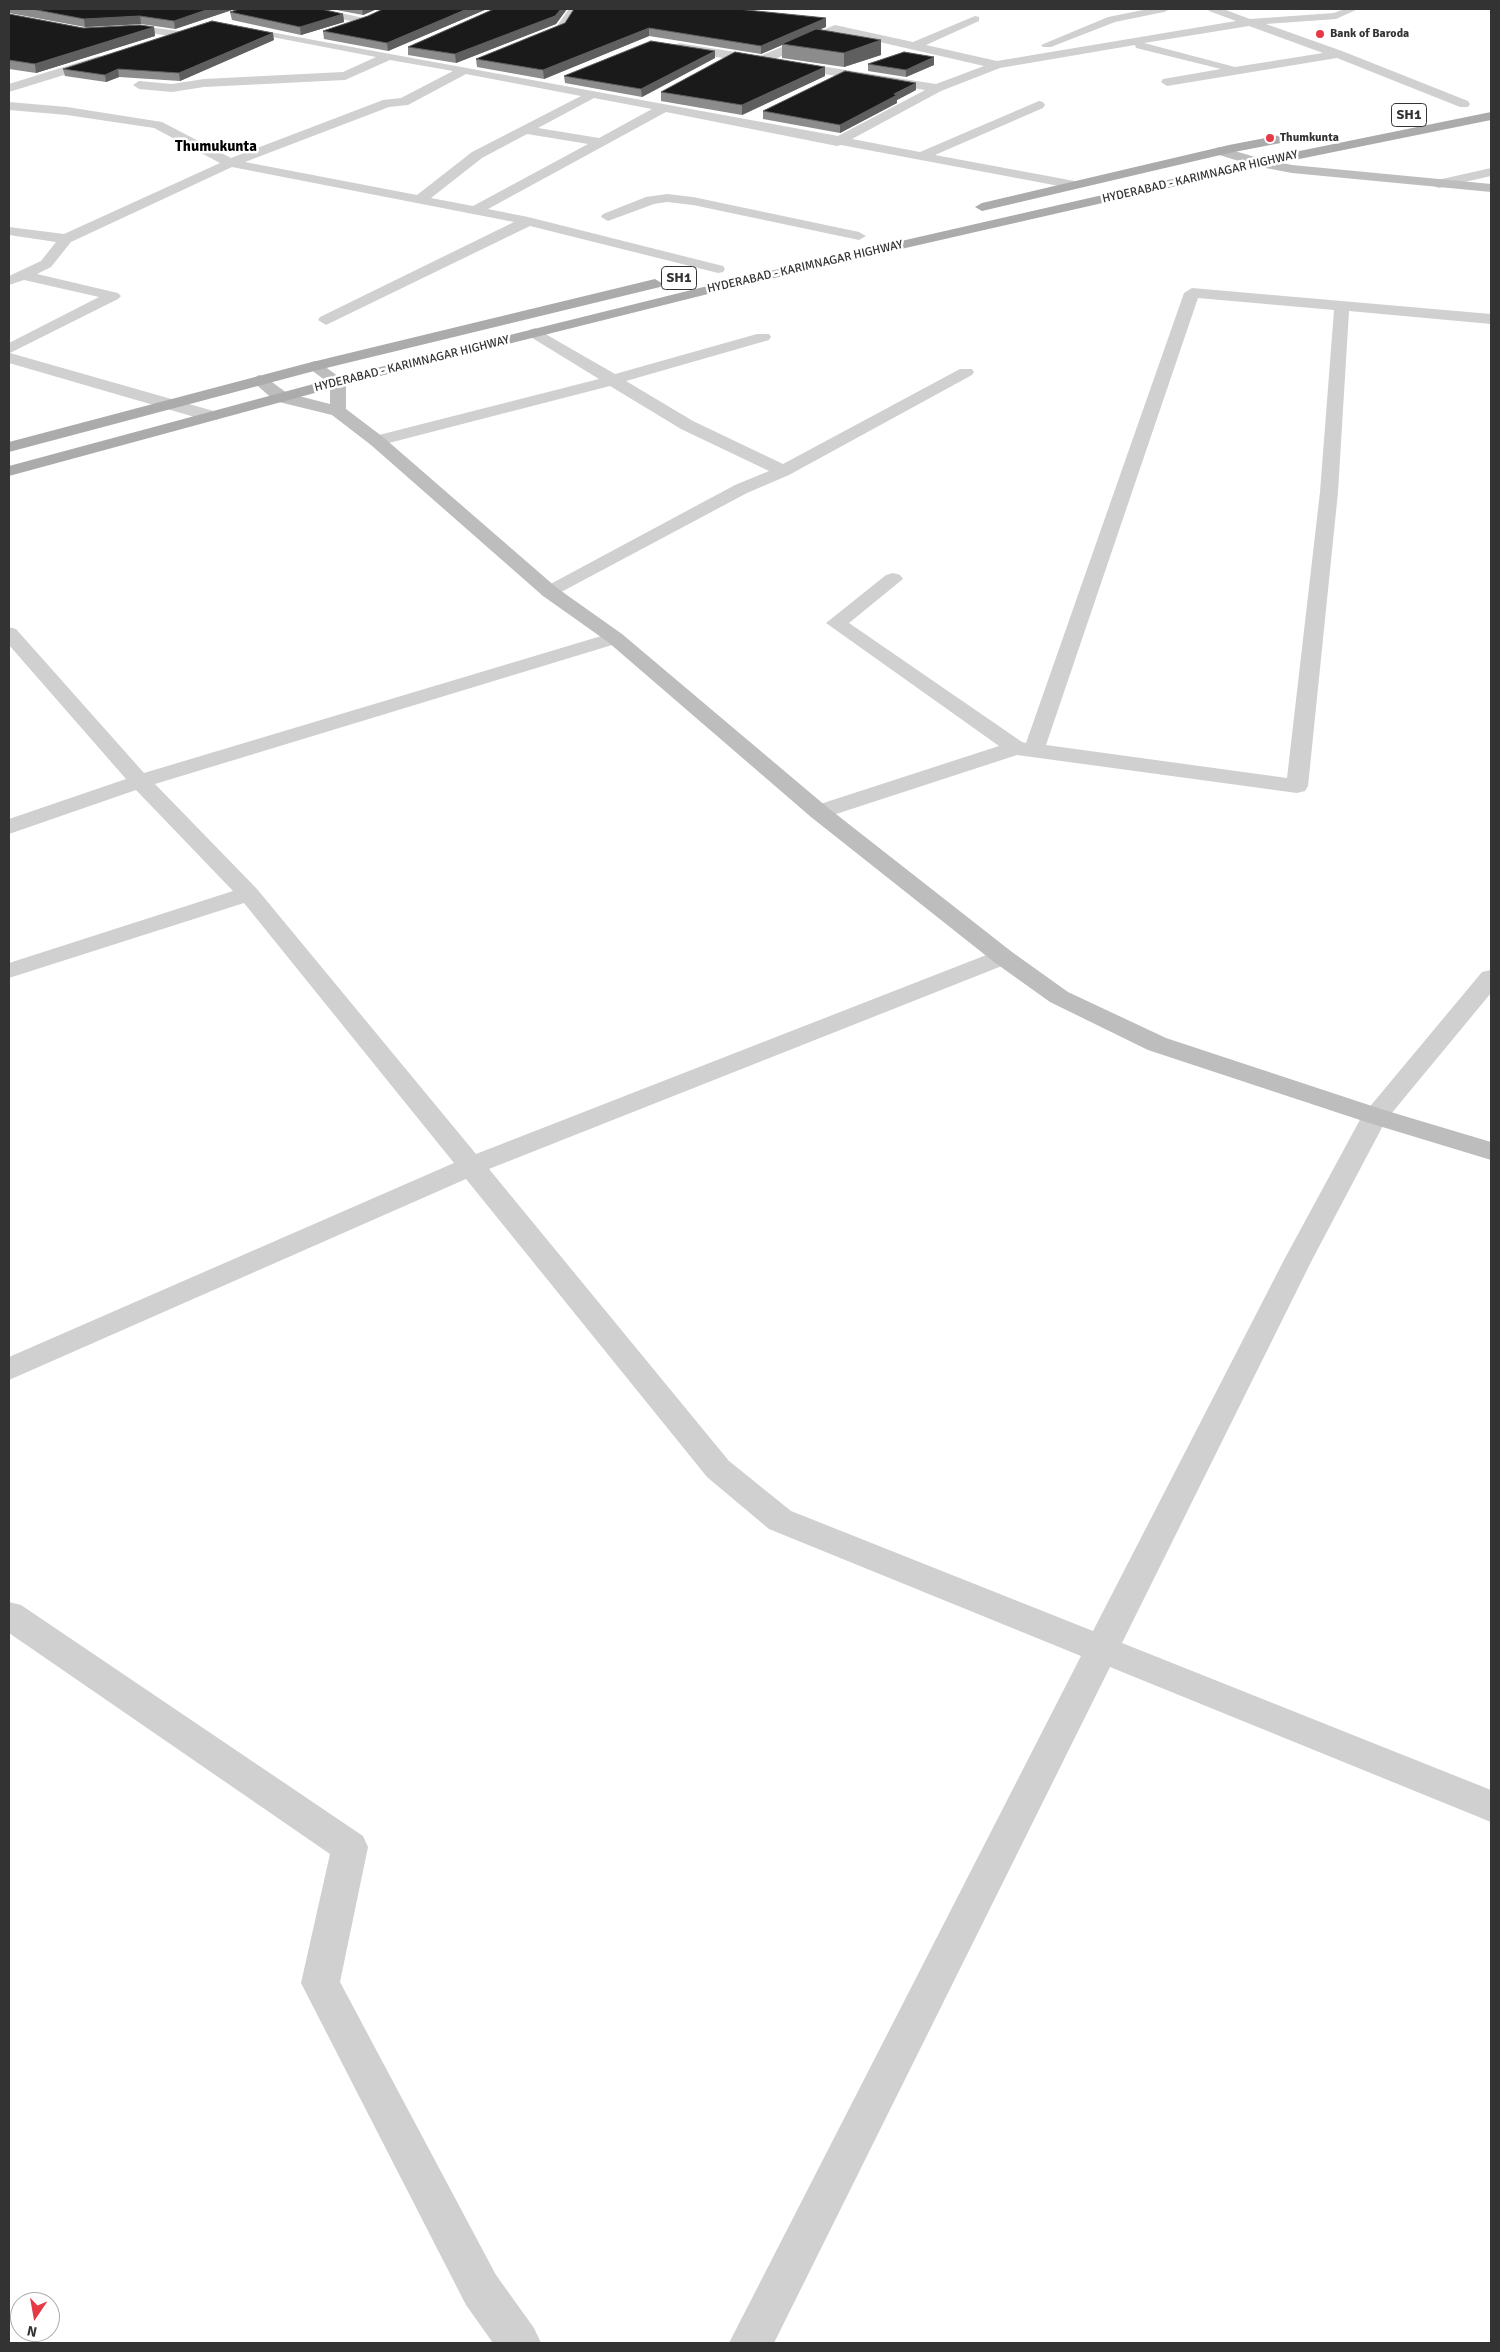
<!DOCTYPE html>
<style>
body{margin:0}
#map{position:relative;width:1500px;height:2352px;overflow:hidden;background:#fff;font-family:Signika,sans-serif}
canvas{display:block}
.frame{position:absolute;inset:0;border:10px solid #333;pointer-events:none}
.north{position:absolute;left:10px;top:2292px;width:50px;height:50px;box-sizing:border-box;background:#fff;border:1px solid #adadad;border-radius:50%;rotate:192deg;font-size:14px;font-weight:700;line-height:20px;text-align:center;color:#333}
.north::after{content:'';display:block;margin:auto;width:18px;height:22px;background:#e63946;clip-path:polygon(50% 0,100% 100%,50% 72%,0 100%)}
</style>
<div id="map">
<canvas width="1500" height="2352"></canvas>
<div class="frame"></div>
<div class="north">N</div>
</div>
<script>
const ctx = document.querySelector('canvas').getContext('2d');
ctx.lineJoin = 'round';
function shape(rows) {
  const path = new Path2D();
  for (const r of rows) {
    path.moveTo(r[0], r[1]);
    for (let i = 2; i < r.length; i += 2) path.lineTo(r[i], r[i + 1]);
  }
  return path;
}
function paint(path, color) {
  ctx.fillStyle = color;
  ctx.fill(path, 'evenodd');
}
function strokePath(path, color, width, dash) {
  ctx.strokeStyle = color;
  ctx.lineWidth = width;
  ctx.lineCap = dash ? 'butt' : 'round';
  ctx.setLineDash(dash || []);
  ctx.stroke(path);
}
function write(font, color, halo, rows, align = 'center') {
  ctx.font = font + ' Signika,sans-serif';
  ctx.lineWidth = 5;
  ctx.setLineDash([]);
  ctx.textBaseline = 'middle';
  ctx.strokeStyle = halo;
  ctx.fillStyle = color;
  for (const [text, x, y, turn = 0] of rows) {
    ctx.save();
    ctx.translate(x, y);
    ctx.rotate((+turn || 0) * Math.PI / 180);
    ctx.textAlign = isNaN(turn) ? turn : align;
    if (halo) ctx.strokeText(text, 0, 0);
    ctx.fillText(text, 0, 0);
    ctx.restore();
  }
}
const street = shape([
 [303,9,323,9,368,19,370,21,364,24,305,11,303,9],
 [569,9,580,9,565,30,534,42,526,42,526,38,557,26,569,9],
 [1148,9,1170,9,1164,12,1115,22,1051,47,1043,47,1041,45,1108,17,1148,9],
 [1208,9,1223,9,1250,19,1334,13,1344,9,1358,9,1336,19,1266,24,1342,51,1468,101,1470,104,1468,107,1460,107,1337,58,1167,86,1161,82,1163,79,1221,69,1136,48,1135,45,1000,68,941,91,852,139,920,152,1039,101,1043,102,1045,105,1043,108,935,155,1080,182,1082,185,1075,189,841,145,837,146,666,112,488,209,528,217,723,266,725,269,723,272,718,273,530,226,326,325,318,320,320,317,514,222,232,167,71,242,51,267,37,274,118,293,121,296,118,299,10,353,217,412,219,416,217,420,205,420,9,363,9,343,99,297,24,280,9,285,9,276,41,261,56,242,9,235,9,227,64,234,220,163,154,128,67,115,9,110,9,102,67,107,162,122,231,158,383,100,401,98,453,71,390,60,345,80,204,87,172,92,139,89,133,85,139,81,172,84,204,79,343,72,376,57,236,30,232,29,232,25,838,136,925,90,679,51,673,47,679,43,760,56,835,25,913,42,975,16,979,17,979,21,926,45,997,61,1236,21,1209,11,1208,9],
 [1249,26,1323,53,1235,67,1144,43,1249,26],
 [836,32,984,66,936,84,775,59,836,32],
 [466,74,581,96,472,152,417,195,245,162,389,107,408,105,466,74],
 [594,98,652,109,599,138,538,128,594,98],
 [527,134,588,144,473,206,431,198,482,158,527,134],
 [141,26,179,31,185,34,179,37,141,32,116,33,110,30,116,27,141,26],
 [99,56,105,60,103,63,9,92,9,84,99,56],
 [1491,168,1491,176,1438,188,1431,184,1433,181,1491,168],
 [667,194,693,197,859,232,866,236,859,240,693,205,667,202,654,204,608,221,601,217,603,214,646,197,667,194],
 [1192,288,1491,314,1491,324,1349,311,1338,492,1308,786,1305,791,1297,793,1017,755,827,817,819,819,811,817,808,812,811,807,999,746,826,623,886,575,893,573,900,575,903,579,849,623,1022,742,1026,743,1184,293,1192,288],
 [1198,298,1334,310,1320,492,1287,778,1046,745,1198,298],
 [535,328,615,374,757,334,769,334,771,337,769,340,626,381,693,421,783,464,960,369,972,369,974,372,972,375,789,475,747,493,550,598,543,596,540,592,543,588,735,485,769,471,681,429,610,386,377,446,371,445,368,441,371,437,599,379,529,336,527,333,529,330,535,328],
 [9,627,16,629,144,773,608,634,615,632,622,634,625,638,622,642,155,784,257,889,476,1154,994,952,1003,950,1012,952,1015,957,1012,962,489,1169,729,1461,791,1511,1093,1631,1284,1260,1362,1116,1482,972,1491,970,1491,993,1386,1120,1312,1260,1122,1643,1491,1790,1491,1822,1110,1667,774,2343,729,2343,1081,1656,769,1529,707,1477,466,1179,9,1380,9,1357,454,1163,244,903,9,978,9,963,233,891,136,790,9,834,9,819,126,779,9,645,9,627],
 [9,1602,21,1605,363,1836,368,1847,340,1982,496,2275,534,2328,541,2343,493,2343,466,2305,301,1983,330,1854,9,1633,9,1602]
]);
const secondary = shape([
 [1221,147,1262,159,1292,165,1491,184,1491,192,1292,173,1255,166,1216,154,1214,151,1216,148,1221,147],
 [314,361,320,363,346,382,346,409,383,437,557,588,622,634,827,807,1012,952,1068,992,1166,1038,1384,1110,1491,1142,1491,1160,1366,1122,1148,1050,1050,1002,994,962,811,817,608,642,543,596,371,445,332,415,275,401,251,380,259,375,265,377,287,393,330,404,330,384,306,366,314,361]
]);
const primary = shape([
 [1491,112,1491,120,1260,167,748,284,344,385,9,476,9,466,332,379,748,276,1260,159,1491,112],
 [1286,134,1293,138,1291,141,1229,153,982,211,975,207,982,203,1229,145,1286,134],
 [655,279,663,284,660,287,318,370,9,452,9,442,308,363,655,279]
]);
const wall = shape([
 [9,9,235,9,175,29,141,24,85,27,9,13],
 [331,9,377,9,363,15],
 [383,9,487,9,388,51,324,39,323,31,368,16],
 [494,9,567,9,556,24,456,63,408,55,408,47],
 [230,12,343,14,344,22,301,35,232,20],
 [9,14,83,28,154,27,155,36,36,73,9,69],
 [826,18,826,27,820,29,881,55,844,67,782,58,782,45,761,54,649,36,544,79,477,67,476,59,565,23],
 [274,40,180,81,119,77,106,82,65,76,63,69],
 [934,57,934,65,906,77,868,71,868,64],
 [715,58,642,97,565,83,564,76],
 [825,76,742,115,661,101,661,92],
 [916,90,897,100,897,103,840,133,763,119,763,111]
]);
const shadedWall = shape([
 [209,9,235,9,175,29,174,21],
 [362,9,377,9,363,15],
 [467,9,487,9,388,51,387,43],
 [561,9,567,9,556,24,456,63,455,54],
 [343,14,344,22,301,35,300,27],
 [140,16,141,24,85,27,84,19],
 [826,18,826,27,785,44,782,44,782,45,761,54,761,46],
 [154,27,155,36,36,73,35,64],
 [649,28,649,36,544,79,543,70],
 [273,33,274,40,180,81,179,73],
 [881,40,881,55,844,67,844,53],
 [715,51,715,58,642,97,641,89],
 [934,57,934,65,906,77,906,70],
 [825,67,825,76,742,115,742,105],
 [118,69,119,77,106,82,105,75],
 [916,83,916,90,897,100,897,103,840,133,840,125,894,94]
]);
const building = shape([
 [32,9,209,9,174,21,140,16,84,19,32,9],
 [239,9,321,9,343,14,300,27,230,12,239,9],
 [383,9,467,9,387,43,323,31,368,16,383,9],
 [494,9,561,9,555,16,455,54,408,47,494,9],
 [574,9,737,9,826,18,761,46,649,28,543,70,476,59,565,23,574,9],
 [9,14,83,28,140,25,154,27,35,64,9,60,9,14],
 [212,21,273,33,179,73,118,69,105,75,63,69,212,21],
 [816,29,881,40,844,53,782,44,816,29],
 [651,41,715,51,641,89,564,76,651,41],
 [735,52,825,67,742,105,661,92,735,52],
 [904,52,934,57,906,70,868,64,904,52],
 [845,71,916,83,894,94,897,95,840,125,763,111,845,71]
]);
const markers = [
 [1320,34,5,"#e63946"],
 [1270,138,5,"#e63946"]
];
const farPoinames = [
 ["Bank of Baroda",1330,34],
 ["Thumkunta",1280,138]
];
const farStreetnames = [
 ["HYDERABAD - KARIMNAGAR HIGHWAY",1200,177,-13],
 ["HYDERABAD - KARIMNAGAR HIGHWAY",805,267,-13],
 ["HYDERABAD - KARIMNAGAR HIGHWAY",412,364,-14]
];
const shields = [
 [1409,115,35],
 [679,278,35]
];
const shieldNames = [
 ["SH1",1409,115],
 ["SH1",679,278]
];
const farQuarternames = [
 ["Thumukunta",216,147]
];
paint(street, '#d0d0d0');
paint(secondary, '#bdbdbd');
paint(primary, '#ababab');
paint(wall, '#8c8c8c');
paint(shadedWall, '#5f5f5f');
paint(building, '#1a1a1a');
strokePath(building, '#5f5f5f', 1);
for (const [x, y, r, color] of markers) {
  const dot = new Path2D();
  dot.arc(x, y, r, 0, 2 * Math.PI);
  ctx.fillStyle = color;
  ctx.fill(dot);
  strokePath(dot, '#fff', 2);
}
write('bold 12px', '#333', '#fff', farPoinames, 'left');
write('12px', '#333', '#fff', farStreetnames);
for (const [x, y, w] of shields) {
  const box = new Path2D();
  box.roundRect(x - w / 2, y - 11.5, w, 23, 4);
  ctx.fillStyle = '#fff';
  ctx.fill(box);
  strokePath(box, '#333', 1);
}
write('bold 14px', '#333', null, shieldNames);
write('bold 15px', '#000', '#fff', farQuarternames);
</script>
